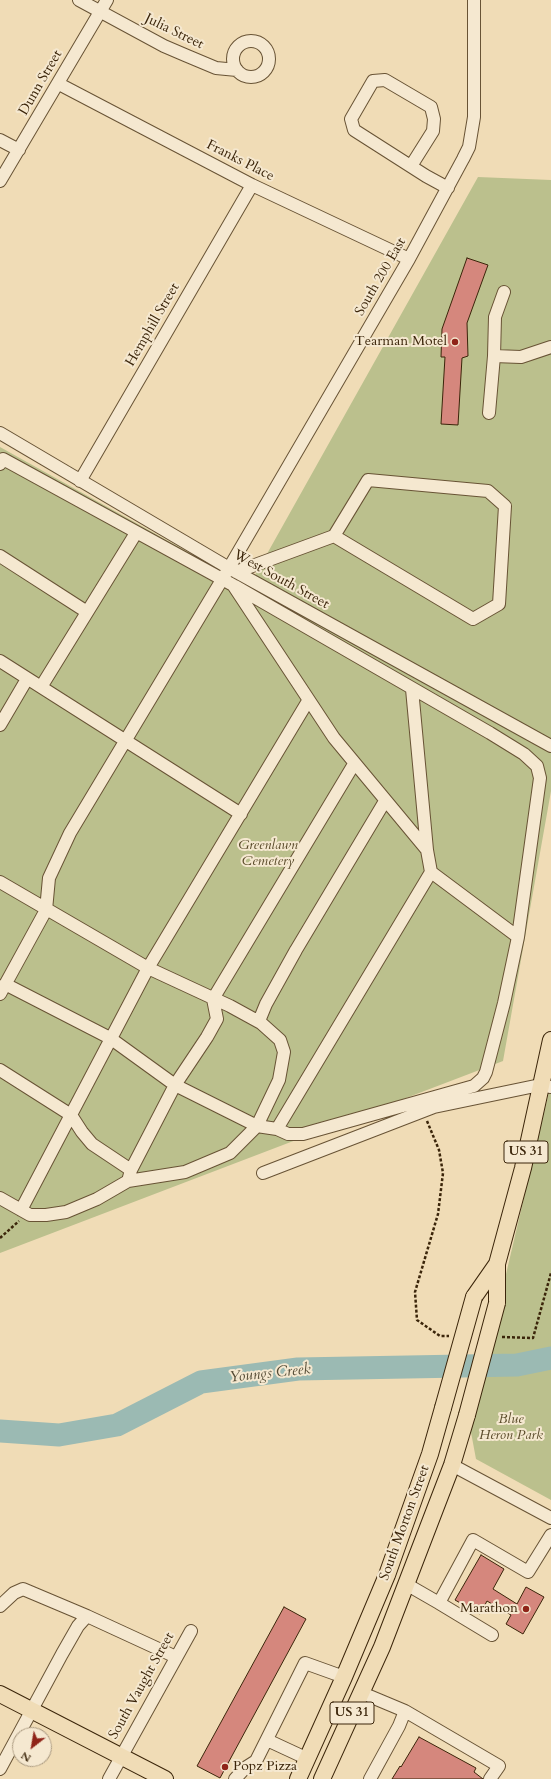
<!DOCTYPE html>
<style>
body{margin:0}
#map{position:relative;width:551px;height:1779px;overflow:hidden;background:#f0dcb6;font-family:Cardo,serif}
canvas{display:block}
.north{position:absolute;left:12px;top:1727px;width:40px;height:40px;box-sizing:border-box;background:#f5e8d0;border:1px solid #ab9a81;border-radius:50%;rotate:211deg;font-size:11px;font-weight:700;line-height:16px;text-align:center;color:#3b250a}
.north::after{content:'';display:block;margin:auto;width:14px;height:18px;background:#8f2418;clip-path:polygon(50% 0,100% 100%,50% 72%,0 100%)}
</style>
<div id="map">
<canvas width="551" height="1779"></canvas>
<div class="north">N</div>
</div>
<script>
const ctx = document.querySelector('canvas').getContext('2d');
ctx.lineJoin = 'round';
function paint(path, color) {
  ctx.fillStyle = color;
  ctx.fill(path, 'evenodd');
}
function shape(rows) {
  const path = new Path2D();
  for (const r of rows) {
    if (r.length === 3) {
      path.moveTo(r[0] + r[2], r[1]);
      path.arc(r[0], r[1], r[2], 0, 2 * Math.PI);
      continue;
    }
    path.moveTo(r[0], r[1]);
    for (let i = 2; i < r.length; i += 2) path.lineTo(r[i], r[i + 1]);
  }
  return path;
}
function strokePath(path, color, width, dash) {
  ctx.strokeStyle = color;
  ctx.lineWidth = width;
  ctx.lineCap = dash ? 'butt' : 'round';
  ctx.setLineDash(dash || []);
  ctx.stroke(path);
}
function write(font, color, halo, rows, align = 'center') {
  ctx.font = font + ' Cardo,serif';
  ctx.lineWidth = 4;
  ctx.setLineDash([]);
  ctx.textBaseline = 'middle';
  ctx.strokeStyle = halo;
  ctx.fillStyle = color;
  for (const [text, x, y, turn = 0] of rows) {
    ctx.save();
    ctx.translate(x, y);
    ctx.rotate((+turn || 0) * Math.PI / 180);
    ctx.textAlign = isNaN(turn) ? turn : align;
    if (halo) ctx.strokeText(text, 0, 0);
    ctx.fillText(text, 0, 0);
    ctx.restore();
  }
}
const green = shape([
 [478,177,551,180,551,791,503,1061,0,1253,0,447,249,586],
 [551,1083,551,1500,476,1459,470,1427]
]);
const river = shape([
 [0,1431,59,1435,117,1425,201,1382,298,1369,517,1365,551,1358]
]);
const building = shape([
 [467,258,488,265,467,323,468,356,462,358,458,425,441,424,445,357,441,357,442,329,467,258],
 [481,1555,504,1569,493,1589,517,1604,526,1587,544,1597,523,1634,506,1624,511,1615,487,1601,480,1614,455,1600,481,1555],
 [284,1607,306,1619,220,1778,197,1766,284,1607],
 [419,1737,476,1768,474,1772,483,1779,392,1779,400,1766,401,1767,419,1737]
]);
const path = shape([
 [427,1121,439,1150,443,1173,438,1214,415,1292,417,1320,440,1336,449,1336],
 [0,1238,19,1221],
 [502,1337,533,1338,551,1273]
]);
const minor = shape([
 [79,0,164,46,185,55,216,68,237,70],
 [251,59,18],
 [59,84,252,185,409,259],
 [0,140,19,150],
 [411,166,433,131,434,119,431,107,385,80,373,81,351,119,354,130,426,176,448,188],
 [0,181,107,0],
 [494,356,495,317,504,292],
 [489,413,494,356,521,357,551,347],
 [0,433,229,568,551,746],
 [0,464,3,459,233,585,334,738,427,850,431,872,518,937,504,1003,486,1072,483,1078,474,1086,303,1134,288,1134,277,1129,257,1126,230,1153,185,1172,128,1181,97,1199,66,1212,46,1215,30,1215,0,1198],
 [80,481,252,185],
 [0,556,87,612],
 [236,572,334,536,473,619,499,604,505,506,488,491,368,480,334,536],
 [235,586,490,733,524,754,537,766,540,778,518,937],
 [0,661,241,814],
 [41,687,136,533],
 [412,689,427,850],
 [0,725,27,679],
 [0,882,148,968,230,1006,261,1023,280,1040,284,1052,279,1080,257,1126,175,1085,110,1038,5,984],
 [0,994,46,910,49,878,70,833,229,568,409,259,463,159,469,147,474,117,474,0],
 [259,1021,266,1004,296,950,385,801],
 [0,1070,71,1115,82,1132,92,1144,131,1170],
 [277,1129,431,872],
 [263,1173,434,1107,540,1085,551,1087],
 [128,1181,131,1170,175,1085,207,1037,217,1019,213,999,354,764],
 [21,1210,148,968,308,701],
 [452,1465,551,1518],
 [406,1584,439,1603,473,1540,528,1572,551,1535],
 [439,1603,492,1635],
 [0,1606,14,1593,23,1589,87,1616],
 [362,1693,405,1711,399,1726,370,1779],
 [405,1711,499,1766,490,1779],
 [267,1740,308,1759],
 [0,1769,62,1654,78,1626,87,1616,176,1657],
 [109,1779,191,1631],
 [235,1779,245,1768,256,1761,305,1663,344,1677]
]);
const major = shape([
 [474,1297,497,1264],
 [497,1303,497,1264,523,1168,551,1040],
 [0,1694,165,1779],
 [298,1779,344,1677,387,1575,430,1454,443,1408],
 [322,1779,382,1647,452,1465,467,1415]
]);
const majorBridge = shape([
 [443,1408,474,1297],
 [467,1415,497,1303]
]);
const markers = [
 [455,342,4,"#8f2418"],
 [526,1609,4,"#8f2418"],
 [225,1767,4,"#8f2418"]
];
const shields = [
 [526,1152,44],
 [352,1713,44]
];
const shieldNames = [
 ["US 31",526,1152],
 ["US 31",352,1713]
];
const streetNames = [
 ["Julia Street",174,32,26],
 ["Dunn Street",41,83,-60],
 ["Franks Place",240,161,27],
 ["South 200 East",381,277,-60],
 ["Hemphill Street",153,325,-60],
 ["West South Street",281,580,29],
 ["South Morton Street",405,1523,-70],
 ["South Vaught Street",142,1686,-61]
];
const poiNames = [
 ["Tearman Motel",447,342],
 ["Marathon",518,1609],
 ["Popz Pizza",233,1767,"left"]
];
const parkNames = [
 ["Greenlawn",268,846],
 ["Cemetery",268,862],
 ["Blue",511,1420],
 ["Heron Park",511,1436]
];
const waterNames = [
 ["Youngs Creek",270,1374,-6]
];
paint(green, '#bbc08d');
strokePath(river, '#9bbab3', 23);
paint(building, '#d5877d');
strokePath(building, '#3b250a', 1);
strokePath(minor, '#685335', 14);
strokePath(major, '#3b250a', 18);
strokePath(path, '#3b250a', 2.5, [3, 2]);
strokePath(minor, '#f5e8d0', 12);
strokePath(major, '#f0dcb6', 16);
strokePath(majorBridge, '#3b250a', 18, []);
strokePath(majorBridge, '#f0dcb6', 16);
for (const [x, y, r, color] of markers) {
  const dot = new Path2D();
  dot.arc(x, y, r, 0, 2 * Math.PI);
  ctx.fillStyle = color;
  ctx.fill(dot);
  strokePath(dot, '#f5e8d0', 1.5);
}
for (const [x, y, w] of shields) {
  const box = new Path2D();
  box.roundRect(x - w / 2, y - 11, w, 22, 3);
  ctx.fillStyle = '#f5e8d0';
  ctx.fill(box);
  strokePath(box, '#3b250a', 1);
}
write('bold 13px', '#3b250a', null, shieldNames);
write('14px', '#3b250a', '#f5e8d0', streetNames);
write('14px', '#3b250a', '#f5e8d0', poiNames, 'right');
write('italic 14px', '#5b4c2b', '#f5e8d0', parkNames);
write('italic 15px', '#534a34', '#f5e8d0', waterNames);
</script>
